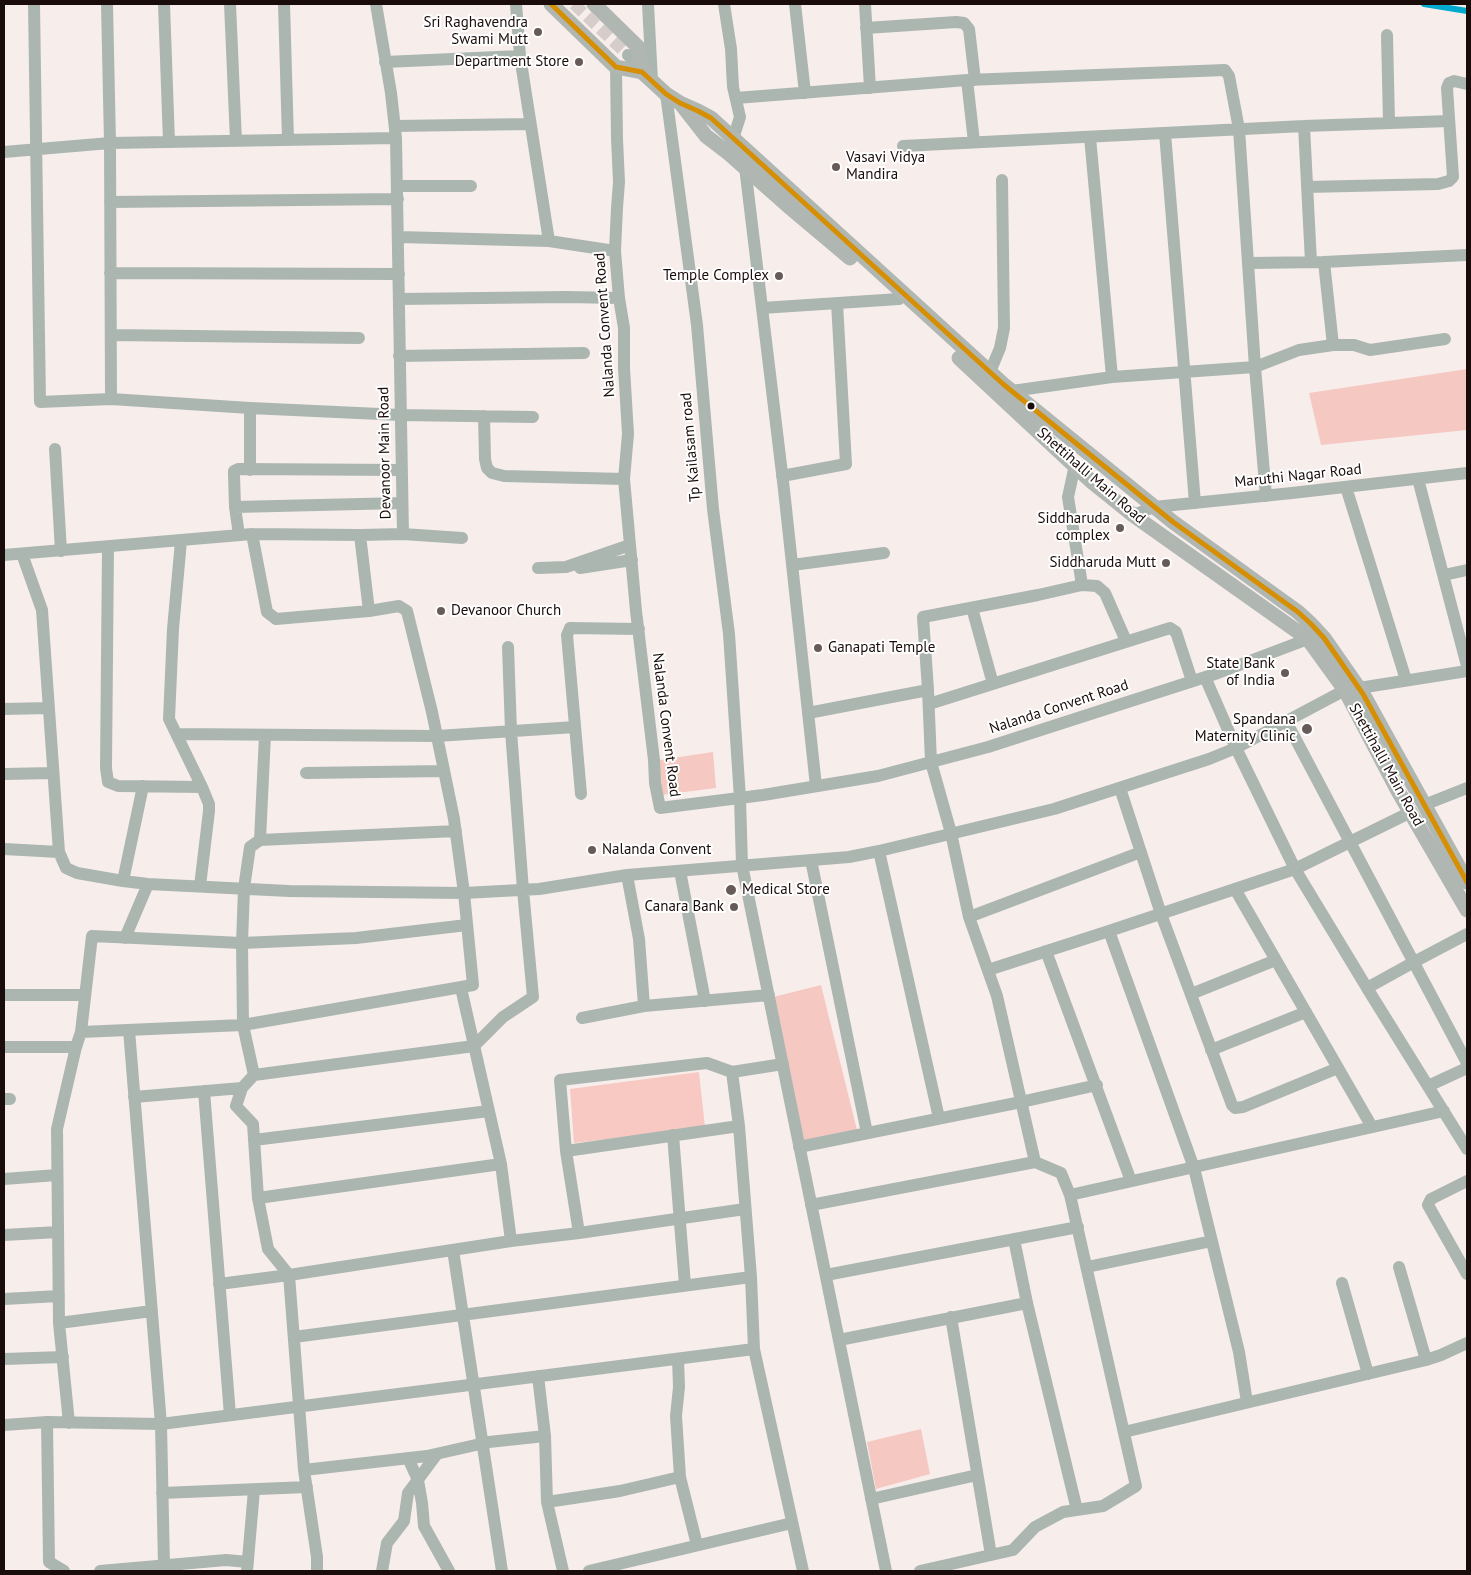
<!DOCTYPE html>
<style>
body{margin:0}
#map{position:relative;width:1471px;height:1575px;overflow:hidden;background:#f7eeec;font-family:"PT Sans",sans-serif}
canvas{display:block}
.frame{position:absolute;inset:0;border:5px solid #190c0a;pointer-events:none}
</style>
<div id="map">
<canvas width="1471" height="1575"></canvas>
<div class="frame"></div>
</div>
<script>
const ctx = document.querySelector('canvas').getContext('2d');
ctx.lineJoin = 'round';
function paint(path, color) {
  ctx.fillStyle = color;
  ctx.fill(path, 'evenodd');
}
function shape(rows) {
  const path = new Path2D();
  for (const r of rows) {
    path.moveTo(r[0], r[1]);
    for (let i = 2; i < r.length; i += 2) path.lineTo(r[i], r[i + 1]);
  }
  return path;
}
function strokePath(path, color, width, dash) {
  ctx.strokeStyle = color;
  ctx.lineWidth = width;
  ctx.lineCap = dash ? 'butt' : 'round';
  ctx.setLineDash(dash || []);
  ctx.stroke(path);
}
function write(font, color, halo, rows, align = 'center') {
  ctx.font = font + ' "PT Sans",sans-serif';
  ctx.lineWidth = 4;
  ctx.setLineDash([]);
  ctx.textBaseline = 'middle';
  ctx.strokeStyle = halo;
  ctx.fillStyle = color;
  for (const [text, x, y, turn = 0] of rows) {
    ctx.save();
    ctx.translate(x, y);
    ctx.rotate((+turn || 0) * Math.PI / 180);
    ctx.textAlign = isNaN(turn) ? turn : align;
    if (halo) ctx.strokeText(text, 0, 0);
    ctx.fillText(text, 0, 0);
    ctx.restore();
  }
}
const green = shape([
 [1467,369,1467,430,1321,445,1309,393],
 [713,752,716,788,661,795,659,760],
 [821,985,857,1130,805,1143,769,998],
 [921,1429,930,1474,876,1489,867,1442]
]);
const forest = shape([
 [699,1072,705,1127,574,1143,570,1089]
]);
const minorTunnel = shape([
 [574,4,628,55]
]);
const minor = shape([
 [34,4,40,402,111,399,250,408,401,415,533,417],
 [107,4,110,143,111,399],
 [164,4,169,142],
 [230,4,236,141],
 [284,4,288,140],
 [376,4,391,93,396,138,403,534],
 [648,4,652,81],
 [724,4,731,49,733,87,740,117,733,139],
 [795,4,805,93],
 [865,4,870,88],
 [866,28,956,22,964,23,969,29,975,80],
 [1387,35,1389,123],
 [628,55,642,72],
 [520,56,549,241],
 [385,62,520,56,516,4],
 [616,67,617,139,619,182,617,208,615,251,619,298,624,328,624,368,628,434,624,479,636,611,654,760,655,783,660,808,763,795,878,776,988,747,1109,708,1218,673,1308,639,1314,636],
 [967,80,974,142],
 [666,94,697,325,713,509,729,634,740,798,742,865,886,1571],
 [736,98,967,80,1225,70,1229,76,1239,129,1255,367,1266,496],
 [395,126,530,124],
 [1304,126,1311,262],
 [1165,133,1195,503],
 [1090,137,1112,377],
 [903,146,1304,126,1449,121],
 [4,152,110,143,396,138],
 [747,164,745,167,784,490,816,786],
 [397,186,471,186],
 [1307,187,1438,184,1449,181,1453,177,1447,88,1449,83,1454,81,1467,84],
 [110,202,398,199],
 [399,237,549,241,615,251],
 [1324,262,1333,345],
 [1249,263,1324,262,1467,255],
 [110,273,399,274],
 [399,299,565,297,619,298],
 [762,308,899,299],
 [111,335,359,338],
 [399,356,584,353],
 [990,372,1000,348,1004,328,1002,180],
 [1004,393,1012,391,1112,377,1255,367,1299,350,1333,345,1354,345,1370,350,1445,339],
 [484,416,485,459,487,468,492,473,504,476,624,479],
 [55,449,61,551],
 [1075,465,1068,497,1082,585],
 [250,470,250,408],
 [782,476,846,464,837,303],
 [1418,479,1467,666],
 [1346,487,1406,680],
 [235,507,234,475,234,471,238,469,402,470],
 [1133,515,1154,507,1292,493,1467,473],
 [239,535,235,507,402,503],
 [360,535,369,611],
 [108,547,106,768,108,782,118,786,202,787,169,719,173,629,181,541],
 [22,554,42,610,59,852,66,868,77,873,123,881],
 [4,555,252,534,360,535,403,534,462,538],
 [792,565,884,553],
 [538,568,566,567,630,545],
 [580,568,632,560],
 [1444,575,1467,570],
 [972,608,993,684],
 [1205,677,1236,748,1295,869,1367,988],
 [1359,688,1467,671],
 [929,704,1170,628,1176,632,1192,681],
 [4,709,49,708],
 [808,713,928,690],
 [1286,721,1467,1063],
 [177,734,437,736,575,727],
 [306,773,444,771],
 [4,774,53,773],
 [143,786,123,881,148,884,289,891,464,893,539,889,627,875,849,857,879,851,1054,809,1209,759,1236,748,1345,690],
 [1120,788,1161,914,1232,1105,1235,1108,1243,1107,1338,1068],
 [581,794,567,635,570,628,639,629],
 [1424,805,1467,788],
 [260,840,265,735],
 [4,849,59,852],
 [879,851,939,1118],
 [811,860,867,1133],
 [680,871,705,1001],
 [627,875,639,939,644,1006],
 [200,886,209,811,209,804,202,787],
 [1235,889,1372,1127],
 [969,917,1141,852],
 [1109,931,1194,1168,1239,1352,1247,1402],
 [1467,934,1414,962,1367,988,1467,1149],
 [125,938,148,884],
 [1046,951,1131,1181],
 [988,970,1109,931,1295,869,1411,812],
 [461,988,501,1164],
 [1191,994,1276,960],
 [4,995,85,995],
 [582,1018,644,1006,769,995],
 [129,1030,161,1424,164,1566],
 [81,1032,243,1025,473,985,464,893,454,819,432,712,407,611,399,606,369,611,276,619,267,612,252,534],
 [4,1047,76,1047,81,1032,92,936,242,943,244,888,250,847,260,840,456,831],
 [1211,1050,1306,1012],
 [732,1072,739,1126,751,1277,754,1349,803,1571],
 [254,1075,243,1025,242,943,356,938,467,925],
 [1428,1086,1467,1068],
 [204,1091,230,1415],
 [134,1097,242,1088],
 [4,1099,10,1099],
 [673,1135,685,1285],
 [254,1140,489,1111],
 [799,1147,1021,1102,1097,1085],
 [566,1151,739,1126],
 [1035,1162,997,996,969,917,951,833,931,762,928,690,923,617,1038,595,1082,585,1097,586,1105,593,1126,641],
 [4,1179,57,1175],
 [1467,1181,1431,1199,1428,1205,1467,1274],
 [1070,1195,1444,1111],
 [258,1198,501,1164,511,1241],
 [811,1205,1035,1162,1061,1173,1070,1195,1136,1486,1103,1506,1063,1512,1035,1527,1013,1550,920,1571],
 [579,1233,745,1209],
 [4,1235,58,1232],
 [1014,1239,1027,1303,1077,1510],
 [453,1250,502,1571],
 [1087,1267,1212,1241],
 [1399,1267,1426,1360],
 [826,1275,1078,1227],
 [1342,1283,1368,1374],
 [219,1284,289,1275,511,1241,579,1233,566,1151,560,1080,707,1063,732,1072,783,1064],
 [4,1299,59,1296],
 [951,1317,991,1555],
 [59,1323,152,1311],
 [294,1337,751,1277],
 [839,1340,1027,1303],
 [4,1359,63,1357],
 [678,1359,679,1387,676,1416,680,1477,697,1545],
 [538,1376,545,1436,547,1502,563,1571],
 [47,1422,49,1562,64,1571],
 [69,1423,59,1323,57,1129,76,1047],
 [4,1425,47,1422,161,1424,754,1349],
 [1124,1432,1426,1360,1441,1355,1467,1343],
 [408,1458,418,1480,422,1503,424,1526,449,1571],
 [304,1470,427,1456,489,1442,545,1436],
 [162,1493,307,1487],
 [871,1499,977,1475],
 [547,1502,620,1491,680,1477],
 [100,1571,226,1560,248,1562],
 [247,1571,254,1490],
 [317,1571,317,1557,304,1470,289,1275,268,1249,258,1198,253,1124,236,1106,242,1088,254,1075,474,1046,503,1017,533,997,523,890,511,731,508,647],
 [382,1571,387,1543,404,1521,408,1493,437,1454],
 [589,1571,792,1523]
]);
const major = shape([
 [551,4,616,67,642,72,666,94,680,103,698,111,711,118,1003,384,1173,522,1298,612,1311,624,1324,638,1363,694,1467,882],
 [594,4,638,47,642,72],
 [681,104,706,136,727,152,787,205,850,258],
 [959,358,1092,482,1133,515,1308,639,1345,690,1398,791,1467,910]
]);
const bus1 = shape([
 [551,4,616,67,642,72,666,94,680,103,698,111,711,118,1003,384,1173,522,1298,612,1311,624,1324,638,1363,694,1467,882]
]);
const rail1 = shape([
 [1424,4,1467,11]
]);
const markers = [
 [538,32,5,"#675b59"],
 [579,62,5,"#675b59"],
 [836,167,5,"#675b59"],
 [779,276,5,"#675b59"],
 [1031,406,4.5,"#190c0a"],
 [1120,528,5,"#675b59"],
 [1166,563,5,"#675b59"],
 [441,611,5,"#675b59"],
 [818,648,5,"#675b59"],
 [1285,673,5,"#675b59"],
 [1307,729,6,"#675b59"],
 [592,850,5,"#675b59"],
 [731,890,6,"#675b59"],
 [734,907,5,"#675b59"]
];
const poiNames = [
 ["Sri Raghavendra",528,23],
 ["Swami Mutt",528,40],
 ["Department Store",569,62],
 ["Vasavi Vidya",846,158,"left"],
 ["Mandira",846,175,"left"],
 ["Temple Complex",769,276],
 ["Siddharuda",1110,519],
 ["complex",1110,536],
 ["Siddharuda Mutt",1156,563],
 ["Devanoor Church",451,611,"left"],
 ["Ganapati Temple",828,648,"left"],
 ["State Bank",1275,664],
 ["of India",1275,681],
 ["Spandana",1296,720],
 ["Maternity Clinic",1296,737],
 ["Nalanda Convent",602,850,"left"],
 ["Medical Store",742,890,"left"],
 ["Canara Bank",724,907]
];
const streetNames = [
 ["Nalanda Convent Road",605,325,-94],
 ["Tp Kailasam road",691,447,-95],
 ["Devanoor Main Road",385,453,-91],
 ["Shettihalli Main Road",1091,476,41],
 ["Maruthi Nagar Road",1298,476,-6],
 ["Nalanda Convent Road",1059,707,-18],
 ["Nalanda Convent Road",666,725,83],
 ["Shettihalli Main Road",1386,765,61]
];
paint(green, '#f5c8c2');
paint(forest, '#f8c9c2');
strokePath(minorTunnel, '#d6ccca', 12, [12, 6]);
strokePath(minor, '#acb6b1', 12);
strokePath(major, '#b0b7b3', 15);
strokePath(bus1, '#d68f02', 5);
strokePath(rail1, '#00a9ce', 6);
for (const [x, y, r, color] of markers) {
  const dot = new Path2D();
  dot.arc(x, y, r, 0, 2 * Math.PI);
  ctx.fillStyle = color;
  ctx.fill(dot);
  strokePath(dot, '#fff', 2);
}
write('15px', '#190c0a', '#fff', poiNames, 'right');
write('15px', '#190c0a', '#fff', streetNames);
</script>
